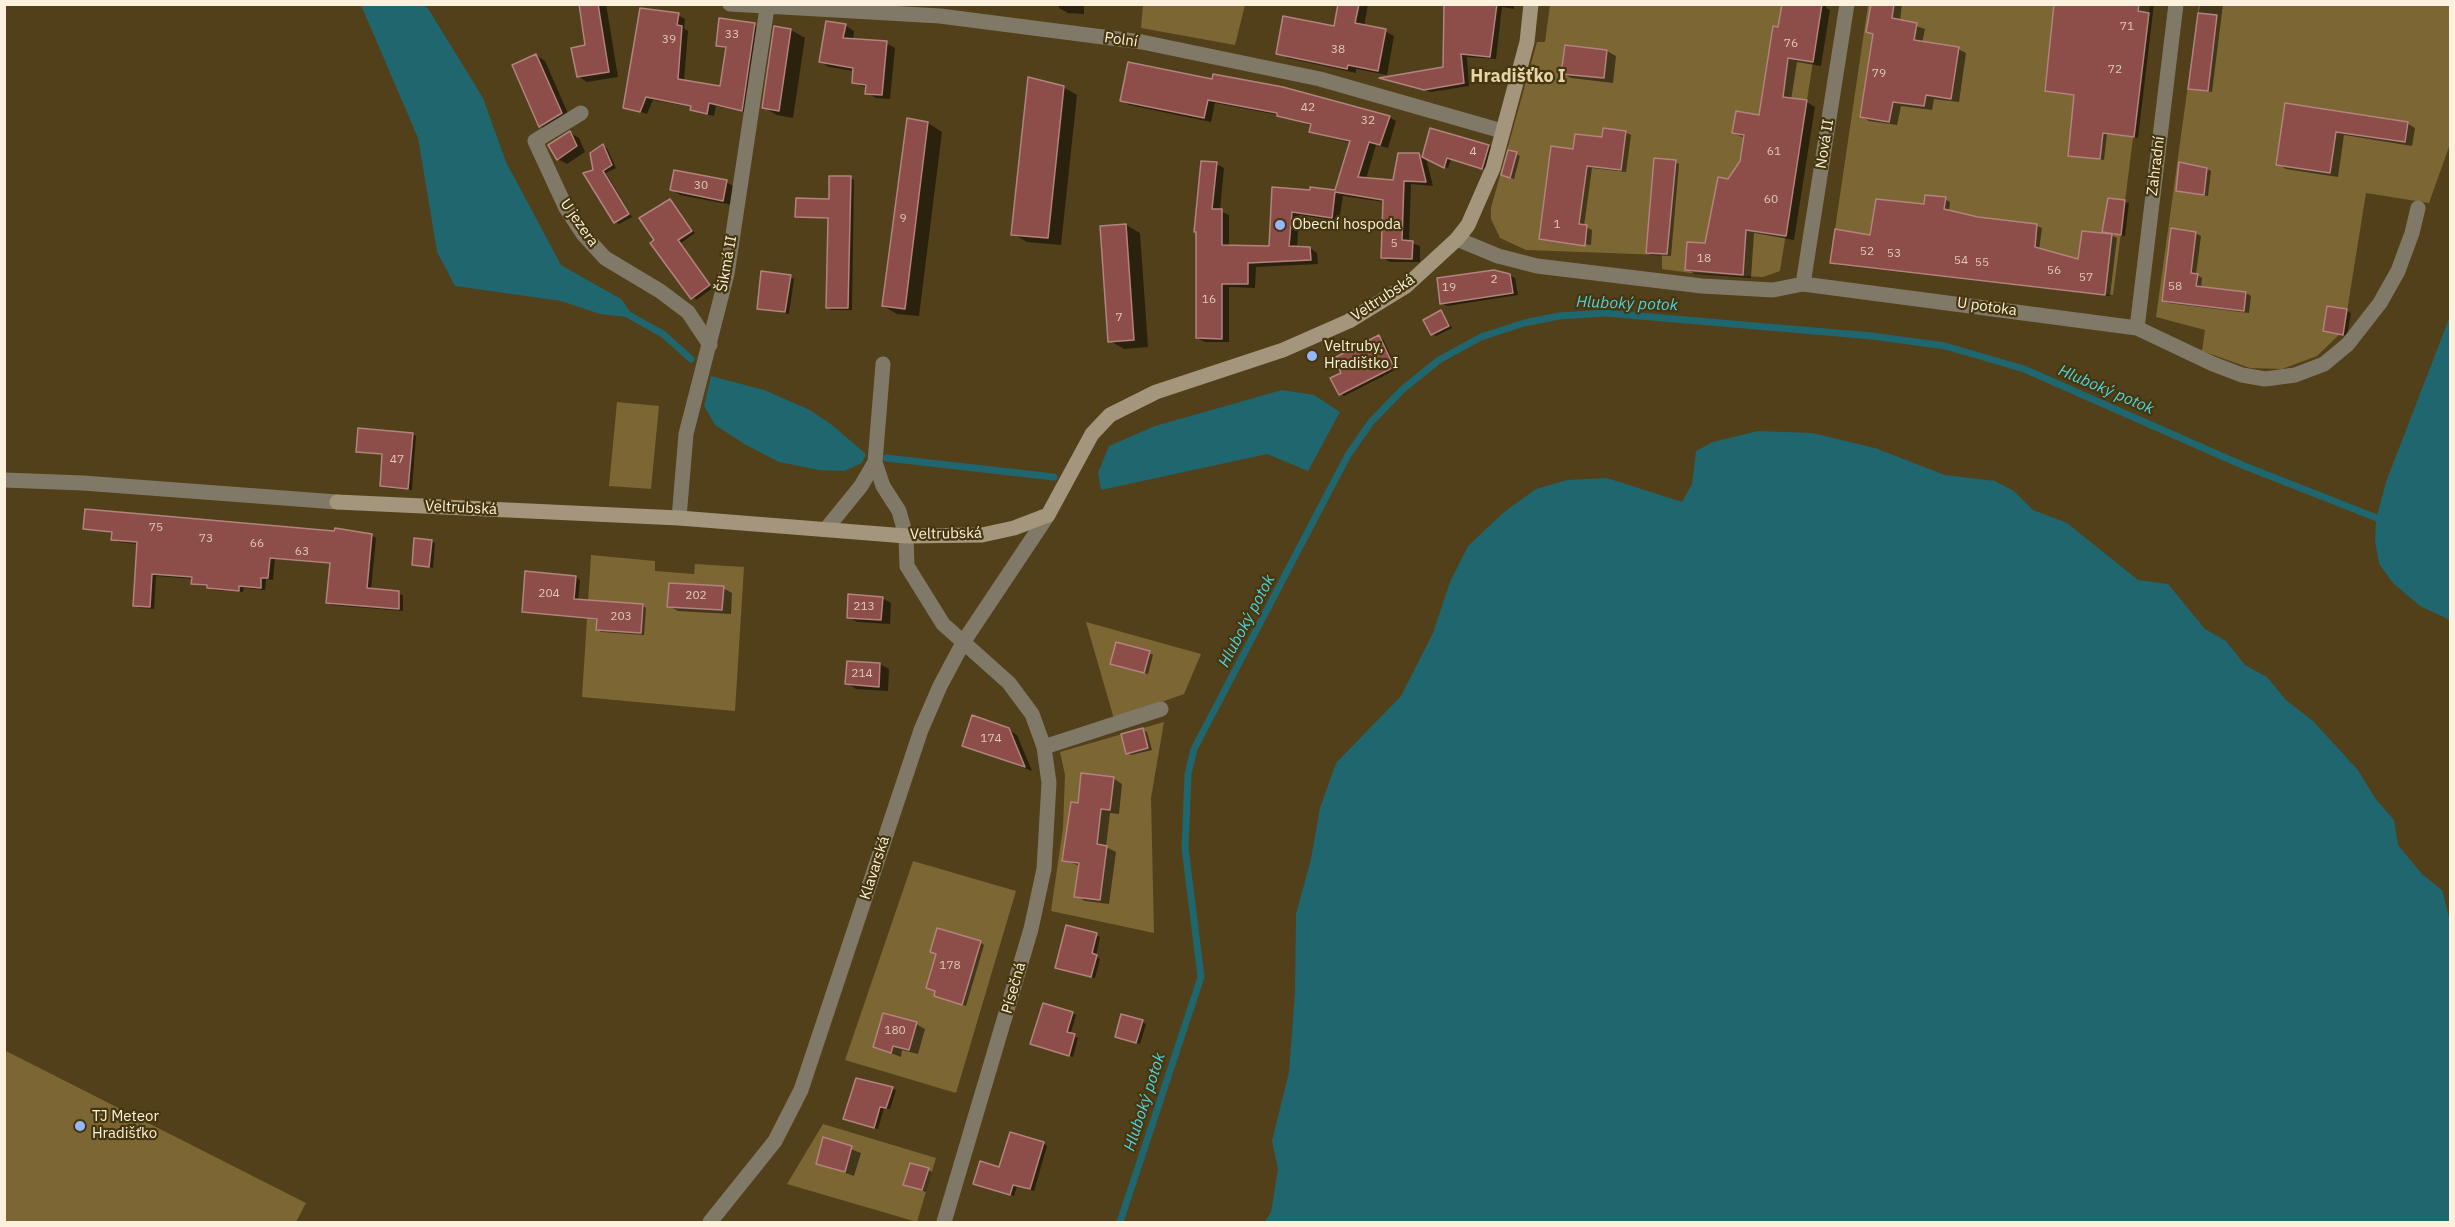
<!DOCTYPE html>
<meta charset="utf-8">
<style>
body{margin:0}
#map{position:relative;width:2455px;height:1227px;overflow:hidden;background:#51401a;font-family:"IBM Plex Sans",sans-serif}
canvas{display:block}
.frame{position:absolute;inset:0;border:6px solid #fbf1dc;pointer-events:none}
</style>
<div id="map">
<canvas width="2455" height="1227"></canvas>
<div class="frame"></div>
</div>
<script>
const ctx = document.querySelector('canvas').getContext('2d');
ctx.lineJoin = 'round';
function paint(path, color) {
  ctx.fillStyle = color;
  ctx.fill(path, 'evenodd');
}
function shape(rows) {
  const path = new Path2D();
  for (const r of rows) {
    path.moveTo(r[0], r[1]);
    for (let i = 2; i < r.length; i += 2) path.lineTo(r[i], r[i + 1]);
  }
  return path;
}
function strokePath(path, color, width, dash) {
  ctx.strokeStyle = color;
  ctx.lineWidth = width;
  ctx.lineCap = dash ? 'butt' : 'round';
  ctx.setLineDash(dash || []);
  ctx.stroke(path);
}
function write(font, color, halo, rows, align = 'center') {
  ctx.font = font + ' "IBM Plex Sans",sans-serif';
  ctx.lineWidth = 4.5;
  ctx.setLineDash([]);
  ctx.textBaseline = 'middle';
  ctx.strokeStyle = halo;
  ctx.fillStyle = color;
  for (const [text, x, y, turn = 0] of rows) {
    ctx.save();
    ctx.translate(x, y);
    ctx.rotate((+turn || 0) * Math.PI / 180);
    ctx.textAlign = isNaN(turn) ? turn : align;
    if (halo) ctx.strokeText(text, 0, 0);
    ctx.fillText(text, 0, 0);
    ctx.restore();
  }
}
const green = shape([
 [1143,5,1143,4,1245,5,1235,45,1141,28],
 [1550,5,1822,5,1780,271,1763,277,1691,273,1662,269,1662,255,1526,250,1500,238,1491,219,1491,208,1537,42,1545,42],
 [1868,5,2150,5,2113,295,1830,263],
 [2199,5,2450,5,2450,144,2429,203,2366,193,2344,330,2317,356,2282,369,2250,368,2202,351,2205,330,2156,317],
 [617,402,659,406,651,489,609,486],
 [591,555,655,561,655,571,694,574,695,564,744,567,735,711,582,697],
 [1086,622,1201,654,1184,694,1114,719],
 [1164,722,1151,798,1154,933,1051,911,1063,828,1065,775,1060,752],
 [913,861,1016,891,956,1093,845,1060],
 [4,1050,306,1203,296,1222,5,1222],
 [823,1124,936,1158,917,1222,787,1184]
]);
const water = shape([
 [361,5,424,5,429,10,483,98,506,162,561,265,621,299,635,318,600,314,561,301,455,286,437,252,418,138],
 [2450,316,2450,620,2420,606,2393,583,2379,564,2375,541,2376,520,2386,482],
 [711,376,764,390,810,410,832,425,866,454,862,463,844,471,819,470,779,462,746,445,715,425,704,406],
 [1282,390,1314,395,1340,412,1308,471,1267,454,1101,490,1098,473,1109,446,1155,426],
 [1758,431,1812,433,1875,448,1945,475,1995,481,2014,491,2033,510,2067,523,2138,580,2168,584,2205,629,2226,641,2245,665,2267,677,2286,700,2313,721,2358,770,2375,798,2394,820,2398,845,2422,874,2442,890,2450,921,2450,1222,1265,1222,1271,1212,1278,1169,1272,1141,1289,1072,1295,992,1296,914,1311,859,1320,808,1336,763,1401,696,1433,633,1450,582,1468,546,1504,512,1536,489,1567,480,1607,478,1682,502,1692,484,1696,451,1713,442]
]);
const shadow = shape([
 [580,4,606,4,618,77,587,82,578,76,587,46],
 [1059,4,1084,4,1084,14,1068,13,1059,8],
 [1340,4,1368,4,1364,27,1385,31,1394,36,1387,75,1356,69,1356,73,1287,58,1278,53,1336,27],
 [1463,4,1514,4,1514,9,1502,7,1496,59,1467,57,1469,86,1431,92,1384,79,1445,68],
 [1784,4,1827,4,1826,8,1830,10,1821,66,1797,62,1791,100,1807,102,1815,107,1794,240,1754,233,1751,278,1695,274,1686,269,1707,244,1729,181,1742,162,1745,138,1733,133,1760,116],
 [1872,4,1902,4,1900,21,1925,29,1922,43,1958,49,1966,53,1959,102,1934,99,1932,110,1901,106,1897,125,1869,121,1861,116,1874,35,1868,32],
 [2076,4,2154,4,2138,138,2107,134,2104,160,2069,155,2076,96,2047,91],
 [2200,4,2223,4,2212,92,2190,88],
 [678,15,685,19,684,28,688,31,684,81,721,88,728,49,718,45,754,25,761,28,748,113,716,106,714,116,698,113,692,107,653,100,647,114,625,107],
 [845,25,854,31,853,40,886,43,895,48,890,99,876,98,867,93,867,88,853,83,854,71,829,67,820,62],
 [775,28,791,30,805,38,793,118,777,115,763,107],
 [1607,51,1616,56,1613,83,1571,78,1562,73],
 [536,55,545,61,570,118,549,131,540,126],
 [1129,64,1389,117,1396,121,1388,148,1376,145,1366,179,1395,181,1419,155,1423,158,1489,146,1493,148,1486,170,1451,159,1448,168,1426,158,1433,186,1411,184,1409,242,1420,246,1420,262,1390,262,1382,257,1384,202,1343,196,1339,221,1299,215,1297,248,1310,248,1317,253,1318,264,1256,267,1255,288,1229,287,1229,342,1205,342,1197,338,1216,164,1224,168,1220,211,1229,215,1229,247,1270,248,1274,189,1337,192,1351,143,1319,135,1311,131,1312,126,1278,115,1215,103,1211,122,1129,105,1122,100],
 [1063,87,1077,95,1061,245,1027,242,1013,234],
 [2287,104,2407,123,2415,128,2412,146,2344,135,2338,177,2286,169,2278,164],
 [908,120,928,123,942,132,919,316,897,314,883,306],
 [1625,132,1631,135,1626,172,1592,168,1584,226,1592,230,1591,245,1541,238,1603,139],
 [570,133,579,138,585,152,567,164,558,159],
 [604,146,607,148,616,168,606,173,632,217,619,224,615,222,594,171],
 [1516,154,1520,156,1514,179,1506,176],
 [1675,162,1679,164,1671,256,1651,255,1647,253],
 [2207,169,2211,171,2208,196,2177,191],
 [850,178,854,180,852,310,831,310,827,307,830,219,797,216,830,200],
 [726,182,735,187,732,205,680,195,672,190],
 [1945,199,1950,202,1949,212,2037,226,2042,228,2039,250,2079,261,2111,235,2103,231,2109,199,2129,203,2125,236,2109,234,2117,238,2110,296,1837,265,1832,262,1925,205],
 [670,201,695,233,681,243,713,288,696,300,656,240],
 [1126,225,1140,233,1148,347,1124,349,1110,341,1102,227],
 [2195,233,2201,236,2196,274,2202,278,2201,288,2246,293,2251,296,2249,313,2168,303,2163,300],
 [1509,275,1515,278,1518,295,1447,306,1441,303],
 [790,277,794,279,789,314,759,308],
 [2347,311,2351,313,2347,336,2325,330],
 [1441,312,1452,328,1436,336,1432,334],
 [1379,337,1383,339,1397,369,1344,396,1340,394,1343,374],
 [412,434,416,436,412,490,386,488,382,486,384,455,358,451],
 [85,528,371,535,376,538,371,590,403,595,403,611,332,605,327,602,332,564,275,559,273,580,266,579,265,590,244,588,243,592,213,590,209,587,197,585,193,583,193,579,156,576,154,609,139,608,134,605,138,544,118,542,113,539,113,533],
 [431,541,435,543,433,568,414,564],
 [527,573,576,577,580,580,578,601,642,605,646,608,644,635,601,632,597,629,598,620,527,613,523,611],
 [723,588,732,593,731,614,678,611,669,606],
 [882,598,891,603,890,624,857,622,848,617],
 [1149,653,1153,655,1148,674,1112,664],
 [880,664,889,669,888,691,856,689,847,683],
 [1008,729,1017,735,1032,771,964,745],
 [1143,730,1147,732,1152,750,1131,755,1127,753],
 [1113,778,1122,784,1119,814,1110,813,1106,847,1116,852,1109,904,1085,901,1076,896,1080,866,1064,860,1079,804],
 [1096,935,1100,937,1096,956,1100,959,1095,978,1061,969],
 [980,942,984,945,966,1006,935,996,938,954],
 [1072,1013,1076,1015,1070,1035,1078,1038,1073,1057,1032,1044],
 [1142,1022,1146,1024,1140,1044,1121,1038],
 [916,1024,925,1029,918,1054,902,1050,901,1057,875,1047],
 [892,1088,896,1090,890,1109,884,1108,878,1129,849,1121],
 [824,1139,861,1153,854,1176,817,1163],
 [1043,1143,1047,1146,1034,1191,1017,1186,1014,1196,975,1184],
 [928,1170,932,1172,926,1192,909,1186]
]);
const stream = shape([
 [627,314,663,334,691,359],
 [886,458,1054,477],
 [1120,1222,1201,977,1185,848,1188,774,1194,749,1348,455,1371,422,1403,389,1439,360,1481,337,1524,323,1559,316,1605,313,1872,336,1945,346,2024,369,2242,465,2382,520]
]);
const building = shape([
 [579,4,598,4,609,72,577,77,571,48,585,45,579,4],
 [1338,4,1359,4,1355,23,1386,29,1378,71,1348,65,1347,69,1276,54,1283,16,1334,26,1338,4],
 [1444,4,1497,4,1490,57,1461,54,1464,83,1424,90,1379,78,1443,67,1444,4],
 [1782,4,1822,4,1813,62,1788,58,1783,97,1807,100,1786,236,1746,230,1743,275,1685,270,1687,242,1705,243,1718,177,1728,179,1740,161,1744,135,1732,133,1736,111,1759,115,1773,26,1778,27,1782,4],
 [1871,4,1894,4,1892,18,1917,23,1914,40,1959,47,1951,99,1926,95,1924,106,1893,102,1889,122,1860,117,1873,34,1866,32,1871,4],
 [2054,4,2139,4,2138,11,2149,13,2134,137,2103,133,2100,159,2068,156,2074,95,2045,91,2054,4],
 [640,8,679,13,677,25,682,26,678,79,720,86,726,47,716,46,719,18,755,23,742,111,709,103,707,114,690,110,691,106,646,97,640,112,623,108,640,8],
 [2198,13,2217,15,2208,91,2188,89,2198,13],
 [826,21,846,24,843,38,887,41,882,95,865,94,866,85,852,83,853,68,819,62,826,21],
 [774,26,791,29,779,111,762,108,774,26],
 [1565,45,1607,50,1604,78,1561,74,1565,45],
 [536,54,562,113,539,127,512,65,536,54],
 [1128,62,1212,79,1213,74,1283,87,1390,116,1380,145,1369,142,1358,177,1393,180,1398,153,1419,153,1426,182,1404,181,1402,240,1413,241,1412,259,1381,258,1383,200,1335,192,1332,218,1292,212,1289,246,1310,247,1311,260,1248,263,1248,284,1222,284,1222,339,1196,338,1196,232,1194,232,1201,161,1217,162,1212,209,1222,209,1222,245,1269,246,1272,187,1310,190,1310,187,1335,190,1350,141,1309,132,1311,124,1277,116,1277,113,1208,100,1204,118,1120,101,1128,62],
 [1028,77,1064,86,1048,238,1011,235,1028,77],
 [2285,103,2408,122,2405,142,2336,132,2330,173,2276,165,2285,103],
 [907,118,928,122,905,309,882,306,907,118],
 [1430,128,1489,145,1482,169,1447,158,1444,168,1422,157,1430,128],
 [1603,128,1626,131,1621,170,1587,166,1579,224,1587,225,1585,246,1539,239,1551,146,1573,149,1575,134,1602,137,1603,128],
 [570,131,577,146,557,160,548,145,570,131],
 [603,144,612,165,603,171,629,214,614,223,583,173,593,170,590,153,603,144],
 [1508,150,1517,152,1510,178,1501,175,1508,150],
 [1654,158,1676,160,1667,254,1646,253,1654,158],
 [2179,162,2207,168,2204,195,2176,191,2179,162],
 [674,170,727,180,723,201,670,190,674,170],
 [829,176,851,176,848,308,826,308,828,218,795,217,796,198,829,199,829,176],
 [1925,195,1946,197,1944,209,1978,217,2037,224,2035,247,2078,259,2082,231,2112,234,2105,295,1830,263,1835,229,1870,235,1876,199,1924,204,1925,195],
 [2108,198,2125,200,2121,235,2102,232,2108,198],
 [670,199,692,231,678,240,710,285,691,299,650,243,654,240,639,218,670,199],
 [1126,224,1134,340,1108,342,1100,226,1126,224],
 [2171,228,2196,232,2191,273,2198,274,2196,286,2246,292,2244,311,2162,301,2171,228],
 [1494,270,1510,274,1513,293,1440,304,1437,278,1494,270],
 [761,271,791,275,785,312,757,309,761,271],
 [2327,306,2347,309,2343,335,2323,331,2327,306],
 [1441,310,1449,326,1431,335,1423,320,1441,310],
 [1379,335,1394,367,1339,395,1330,378,1341,373,1334,358,1379,335],
 [358,428,413,433,408,489,380,486,382,454,356,452,358,428],
 [85,509,334,531,335,528,372,534,367,588,399,591,399,609,326,603,330,563,270,558,268,578,261,578,261,588,239,586,239,591,207,588,207,585,191,584,192,577,152,574,150,607,133,606,137,542,111,540,112,532,83,529,85,509],
 [414,538,432,540,429,567,412,565,414,538],
 [525,571,576,576,574,599,643,604,641,633,596,630,597,619,522,612,525,571],
 [669,583,724,586,722,610,667,607,669,583],
 [848,594,883,597,881,620,847,618,848,594],
 [1116,642,1150,651,1144,673,1110,664,1116,642],
 [847,661,880,663,879,687,845,684,847,661],
 [972,715,1009,728,1025,767,962,746,972,715],
 [1143,728,1148,748,1126,754,1121,734,1143,728],
 [1081,773,1114,777,1110,810,1101,809,1097,844,1107,846,1100,900,1074,897,1079,863,1062,861,1071,802,1078,803,1081,773],
 [1066,925,1097,933,1092,953,1097,955,1091,977,1055,968,1066,925],
 [937,928,981,941,962,1005,934,996,935,991,926,988,936,954,930,952,937,928],
 [1043,1003,1073,1012,1067,1032,1075,1034,1069,1056,1030,1044,1043,1003],
 [883,1013,917,1022,909,1050,893,1046,891,1053,873,1047,883,1013],
 [1121,1014,1143,1020,1136,1043,1115,1037,1121,1014],
 [856,1078,893,1087,886,1108,880,1107,874,1128,843,1119,856,1078],
 [1010,1132,1044,1142,1030,1189,1013,1185,1010,1195,973,1184,980,1161,999,1167,1010,1132],
 [823,1137,852,1146,845,1172,816,1164,823,1137],
 [910,1163,929,1168,922,1190,903,1185,910,1163]
]);
const street = shape([
 [730,4,940,16,1142,42,1320,79,1502,131],
 [581,113,535,141,566,208,583,234,605,258,660,291,688,312,710,345],
 [1457,239,1498,256,1537,266,1702,286,1773,290,1803,284,2137,328,2213,364,2242,375,2265,379,2295,375,2324,364,2348,344,2380,303,2398,271,2412,233,2418,208],
 [1803,284,1847,4],
 [2137,328,2176,4],
 [883,364,875,462,883,486,899,511,906,536,907,566,943,624,1009,683,1032,714,1044,747,1049,783,1044,869,1031,929,944,1222],
 [4,480,83,483,337,502],
 [679,518,686,434,727,274,767,8],
 [826,529,861,486,875,462],
 [1044,747,1161,709],
 [710,1222,775,1141,801,1090,921,730,940,686,964,641,1048,515]
]);
const secondary = shape([
 [337,502,679,518,906,536,982,535,1014,528,1048,515,1092,434,1110,415,1156,392,1283,350,1349,321,1406,286,1457,239,1468,225,1493,168,1527,42,1531,4]
]);
const markers = [
 [1280,225,6,"#96b6fd"],
 [1312,356,6,"#96b6fd"],
 [80,1126,6,"#96b6fd"]
];
const numberNames = [
 ["71",2127,27],
 ["33",732,35],
 ["39",669,40],
 ["76",1791,44],
 ["38",1338,50],
 ["72",2115,70],
 ["79",1879,74],
 ["42",1308,108],
 ["32",1368,121],
 ["4",1473,152],
 ["61",1774,152],
 ["30",701,186],
 ["60",1771,200],
 ["9",903,219],
 ["1",1557,225],
 ["5",1394,244],
 ["52",1867,252],
 ["53",1894,254],
 ["18",1704,259],
 ["54",1961,261],
 ["55",1982,263],
 ["56",2054,271],
 ["57",2086,278],
 ["2",1494,280],
 ["58",2175,287],
 ["19",1449,288],
 ["16",1209,300],
 ["7",1119,318],
 ["47",397,460],
 ["75",156,528],
 ["73",206,539],
 ["66",257,544],
 ["63",302,552],
 ["204",549,594],
 ["202",696,596],
 ["213",864,607],
 ["203",621,617],
 ["214",862,674],
 ["174",991,739],
 ["178",950,966],
 ["180",895,1031]
];
const streetNames = [
 ["Polní",1121,40,8],
 ["Nová II",1825,144,-81],
 ["Zahradní",2156,166,-83],
 ["U jezera",579,223,55],
 ["Šikmá II",727,264,-80],
 ["Veltrubská",1383,298,-33],
 ["U potoka",1987,307,8],
 ["Veltrubská",461,508,3],
 ["Veltrubská",946,534,-1],
 ["Klavarská",875,868,-72],
 ["Písečná",1014,988,-74]
];
const poiNames = [
 ["Obecní hospoda",1292,225],
 ["Veltruby,",1324,347],
 ["Hradištko I",1324,364],
 ["TJ Meteor",92,1117],
 ["Hradišťko",92,1134]
];
const waterNames = [
 ["Hluboký potok",1627,304,2],
 ["Hluboký potok",2106,390,23],
 ["Hluboký potok",1247,621,-62],
 ["Hluboký potok",1145,1102,-72]
];
const quarterNames = [
 ["Hradišťko I",1518,77]
];
paint(green, '#7c6634');
paint(water, '#1f666e');
paint(shadow, '#0007');
strokePath(stream, '#1f666e', 7);
paint(building, '#8d4e49');
strokePath(building, '#b3837e', 1.5);
strokePath(street, '#817968', 15);
strokePath(secondary, '#a3967c', 15);
for (const [x, y, r, color] of markers) {
  const dot = new Path2D();
  dot.arc(x, y, r, 0, 2 * Math.PI);
  ctx.fillStyle = color;
  ctx.fill(dot);
  strokePath(dot, '#46360e', 2);
}
write('12px', '#e0c8b7', null, numberNames);
write('15px', '#fbf1dc', '#46360e', streetNames);
write('15px', '#fbf1dc', '#46360e', poiNames, 'left');
write('italic 16px', '#4dd4e3', '#46360e', waterNames);
write('bold 18px', '#e7d3a9', '#46360e', quarterNames);
</script>
